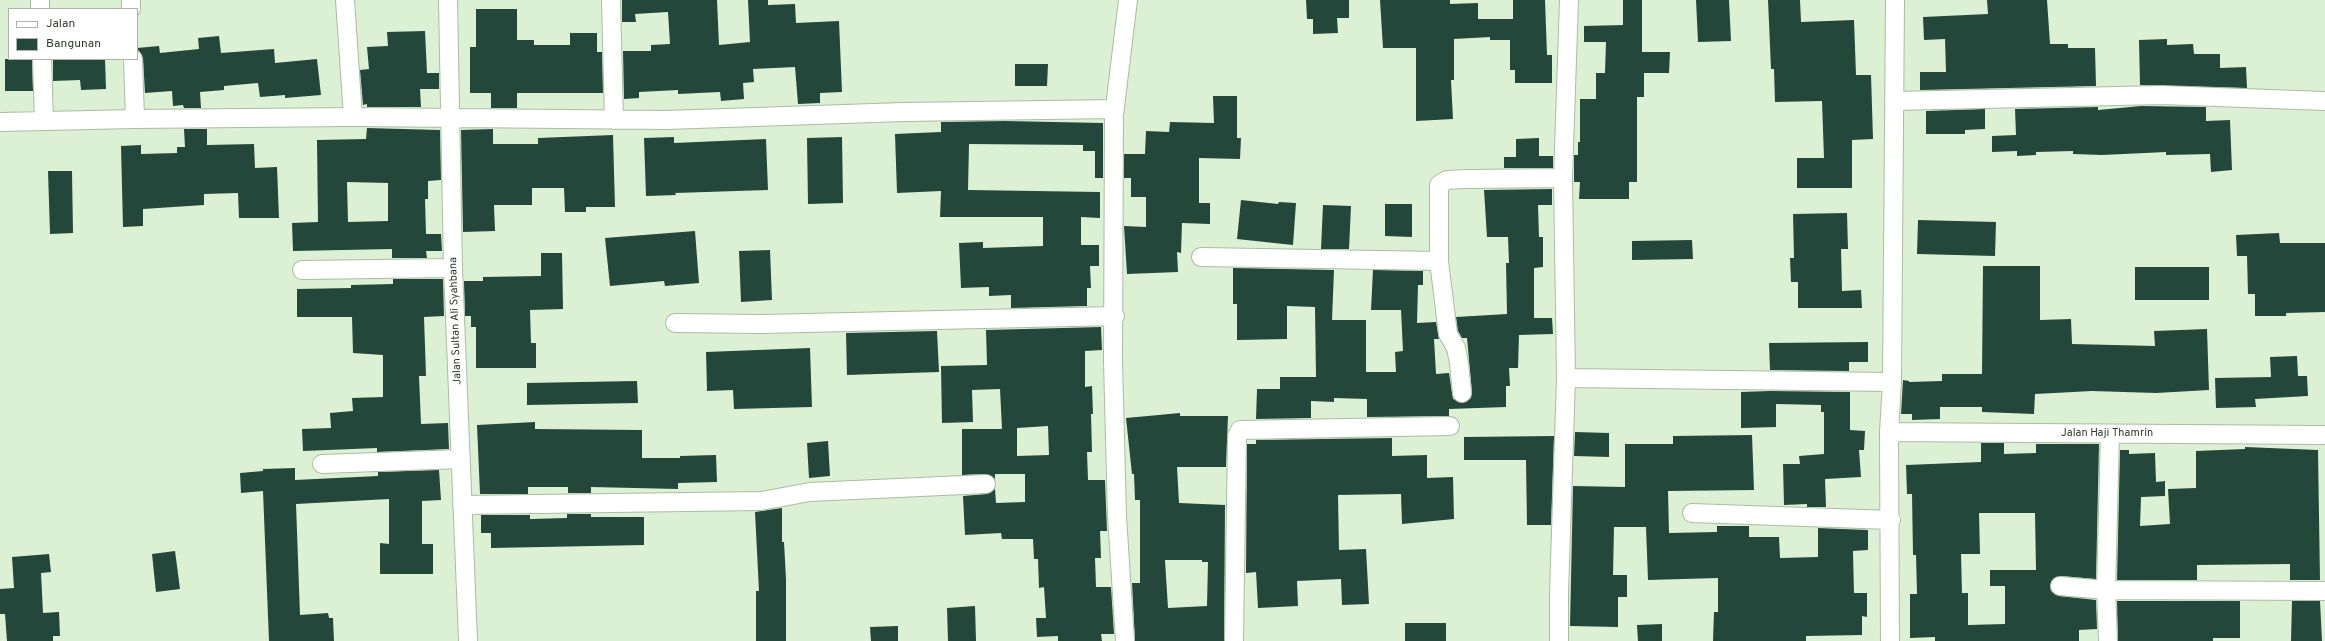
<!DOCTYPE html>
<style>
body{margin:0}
#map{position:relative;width:2325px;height:641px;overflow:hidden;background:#dcf1d4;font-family:Overpass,sans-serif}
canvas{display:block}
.legend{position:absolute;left:8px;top:8px;width:130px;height:52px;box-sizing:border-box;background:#fff;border:1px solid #adb0ab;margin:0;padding:5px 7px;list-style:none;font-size:12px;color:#31392e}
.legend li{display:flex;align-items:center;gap:8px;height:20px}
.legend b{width:20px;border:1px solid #adb0ab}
</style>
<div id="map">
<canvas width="2325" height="641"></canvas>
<ul class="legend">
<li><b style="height:5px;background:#fff"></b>Jalan</li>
<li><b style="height:11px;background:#24473b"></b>Bangunan</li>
</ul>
</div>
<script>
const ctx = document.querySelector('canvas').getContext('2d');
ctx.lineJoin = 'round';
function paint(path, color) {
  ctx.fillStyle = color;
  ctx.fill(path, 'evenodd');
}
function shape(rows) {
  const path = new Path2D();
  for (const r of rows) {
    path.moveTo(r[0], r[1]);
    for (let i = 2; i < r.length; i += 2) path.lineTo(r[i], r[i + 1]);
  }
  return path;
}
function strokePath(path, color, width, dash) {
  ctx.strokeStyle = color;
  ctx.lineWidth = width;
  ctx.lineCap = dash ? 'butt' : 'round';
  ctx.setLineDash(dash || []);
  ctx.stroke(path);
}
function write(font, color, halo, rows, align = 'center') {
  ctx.font = font + ' Overpass,sans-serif';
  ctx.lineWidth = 4;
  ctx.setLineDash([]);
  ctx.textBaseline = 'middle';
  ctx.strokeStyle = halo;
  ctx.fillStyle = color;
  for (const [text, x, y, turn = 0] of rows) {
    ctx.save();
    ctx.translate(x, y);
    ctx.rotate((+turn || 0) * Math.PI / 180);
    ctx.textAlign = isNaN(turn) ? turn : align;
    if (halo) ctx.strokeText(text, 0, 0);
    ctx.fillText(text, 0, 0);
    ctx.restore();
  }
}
const building = shape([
 [622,0,717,0,719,45,750,42,748,0,768,0,768,5,795,4,796,23,839,21,842,92,820,93,820,103,798,104,795,67,753,69,754,82,743,83,744,99,721,101,720,92,678,94,678,90,639,92,639,98,624,99,623,51,651,51,651,45,670,44,668,12,635,14,636,22,622,22],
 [1306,0,1349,0,1349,18,1337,18,1338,33,1313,34,1313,19,1307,19],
 [1380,0,1450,0,1450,4,1478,3,1478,19,1513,19,1513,0,1545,0,1547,55,1552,55,1552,83,1515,83,1515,70,1510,70,1510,40,1490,40,1490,37,1454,39,1454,80,1451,80,1453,119,1416,121,1416,48,1383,48],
 [1623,0,1642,0,1642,52,1670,52,1669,73,1644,73,1644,97,1637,97,1637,182,1629,182,1629,199,1579,199,1580,182,1574,182,1574,155,1578,155,1578,142,1580,142,1580,99,1596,99,1596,73,1605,73,1606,42,1584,42,1584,26,1623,25],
 [1696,0,1729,0,1731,41,1698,42],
 [1768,0,1800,0,1801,22,1854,20,1856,75,1871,75,1873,139,1852,140,1852,188,1797,188,1797,158,1824,158,1822,101,1775,102,1774,69,1771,69],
 [1987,0,2047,0,2050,44,2068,44,2068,48,2095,48,2096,86,1920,90,1920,72,1946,72,1945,39,1924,40,1923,17,1988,14],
 [476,9,517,9,517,40,534,40,534,45,570,45,570,33,597,33,597,52,602,52,603,93,517,93,517,108,491,108,491,93,470,93,470,47,476,47],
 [425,31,427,73,439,73,439,89,420,89,421,107,367,107,367,104,363,105,360,70,369,69,367,47,388,46,387,32],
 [219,36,221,53,274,49,275,63,317,59,321,95,285,98,285,95,260,97,258,83,224,86,224,90,200,92,201,108,184,108,183,105,173,106,172,91,145,93,143,58,137,48,159,46,160,53,199,49,198,38],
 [2167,39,2167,45,2193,44,2194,54,2220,54,2220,68,2246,67,2247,88,2140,85,2139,40],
 [5,59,32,59,33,91,5,91],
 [53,59,105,59,106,89,81,90,80,80,53,81],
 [1015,64,1048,64,1047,86,1015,86],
 [1213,96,1237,96,1237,138,1241,138,1240,159,1199,158,1199,203,1210,203,1210,224,1182,223,1181,253,1177,252,1178,272,1127,274,1124,226,1146,227,1146,197,1131,197,1131,178,1124,178,1124,154,1145,154,1146,131,1169,132,1170,122,1214,123],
 [2141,106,2206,107,2206,121,2230,120,2232,170,2211,172,2210,154,2166,155,2166,152,2102,155,2073,154,2073,151,2036,152,2036,155,2017,156,2017,151,1992,152,1992,136,2016,135,2015,109,2098,107,2098,110],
 [1985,109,1985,129,1965,130,1965,134,1926,134,1926,111],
 [1005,121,1103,123,1103,178,1095,178,1095,151,1083,151,1083,145,969,144,968,190,1100,192,1100,218,1081,217,1081,245,1099,245,1099,266,1090,266,1091,288,1087,288,1087,306,1011,308,1011,295,989,296,989,287,961,288,959,243,983,242,983,248,1043,246,1043,217,940,217,941,191,897,193,895,134,941,132,941,122],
 [367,128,440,130,441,180,428,181,428,199,425,199,426,234,441,234,442,251,426,251,427,258,392,258,392,249,293,251,292,223,318,222,317,140,366,139],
 [347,182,388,183,388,221,348,222],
 [184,129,207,129,207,145,254,144,255,168,277,167,279,218,239,218,238,193,204,194,204,205,143,209,143,226,123,227,121,146,141,145,141,154,177,153,177,147,185,147],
 [493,129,493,144,538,144,538,138,613,135,615,207,586,207,586,212,565,212,564,188,532,188,532,205,494,205,495,231,463,232,461,130],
 [674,137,674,143,766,139,768,190,675,193,676,195,646,196,644,138],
 [842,137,843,203,808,204,807,138],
 [1539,138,1539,156,1553,156,1553,168,1504,168,1504,157,1516,157,1516,139],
 [48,171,72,171,73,233,50,234],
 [1552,189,1552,205,1538,205,1539,237,1543,237,1543,267,1534,268,1534,318,1552,318,1553,334,1519,335,1518,368,1509,368,1510,386,1506,386,1506,407,1449,409,1449,416,1367,417,1367,399,1334,398,1334,402,1311,401,1311,418,1256,419,1257,389,1280,389,1280,377,1316,377,1315,307,1287,306,1287,339,1237,340,1237,304,1233,304,1233,268,1334,270,1332,320,1366,320,1366,372,1396,372,1395,352,1403,351,1401,310,1371,310,1373,270,1423,271,1423,285,1418,285,1417,323,1436,322,1439,339,1434,339,1436,374,1449,373,1453,399,1463,403,1471,398,1472,392,1467,338,1462,338,1458,331,1456,317,1507,314,1506,263,1509,263,1508,237,1487,237,1484,190],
 [1241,200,1278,204,1279,202,1296,203,1293,245,1237,239],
 [1385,204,1412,204,1412,237,1385,236],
 [1323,205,1351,206,1349,249,1321,249],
 [1847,213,1848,249,1841,249,1842,291,1861,290,1862,308,1798,308,1798,282,1791,282,1790,258,1794,258,1793,214],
 [1918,220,1996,222,1995,256,1917,254],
 [695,231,699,283,665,286,664,281,610,286,605,238],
 [2279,233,2280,243,2325,243,2325,312,2286,313,2286,316,2255,316,2255,294,2248,294,2247,256,2237,256,2236,235],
 [1692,240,1693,259,1632,260,1632,241],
 [770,250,772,300,741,302,739,251],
 [541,253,562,253,563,309,530,310,531,343,536,343,536,368,476,368,476,327,471,327,471,316,465,316,464,281,483,281,483,277,541,276],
 [1983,266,2040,266,2040,320,2071,319,2072,344,2155,346,2154,331,2207,329,2209,390,2156,393,2092,391,2035,394,2034,414,1982,412,1982,407,1940,407,1940,419,1912,420,1912,414,1901,414,1903,380,1909,381,1909,382,1942,381,1942,374,1982,374],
 [2135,267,2209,267,2209,300,2135,300],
 [393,279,443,279,444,316,424,317,426,376,419,376,421,424,448,423,449,449,377,452,377,448,303,451,302,429,331,428,330,413,353,411,352,398,383,397,383,355,353,353,352,317,297,317,297,289,351,288,351,285,393,284],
 [1101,327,1102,350,1085,351,1085,387,1092,386,1093,414,1091,414,1092,452,1087,452,1088,480,1105,480,1107,531,1100,531,1101,558,1095,558,1096,587,1111,587,1114,634,1101,634,1102,641,1058,641,1058,636,1037,637,1036,618,1046,618,1044,587,1039,588,1038,559,1034,559,1033,539,1002,539,1001,533,965,535,963,496,987,494,995,489,996,503,1025,502,1025,474,995,474,995,479,986,474,962,475,962,429,1002,429,1000,389,972,390,973,422,942,423,941,366,987,365,986,330],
 [1048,426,1049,455,1017,456,1017,428],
 [937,331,939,372,847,375,846,333],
 [1868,342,1868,362,1849,362,1849,371,1770,370,1769,343],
 [810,348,812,407,734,409,733,390,707,391,706,352],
 [2297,356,2298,376,2307,376,2308,396,2255,399,2256,407,2216,408,2215,378,2271,377,2270,357],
 [637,381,638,403,527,405,527,383],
 [1770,391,1850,392,1850,430,1865,431,1864,450,1859,450,1861,477,1825,479,1826,507,1807,507,1807,504,1784,505,1783,464,1800,464,1799,456,1824,454,1824,412,1821,412,1821,405,1776,404,1776,427,1741,428,1741,392],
 [1180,413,1180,416,1228,416,1226,467,1177,467,1179,503,1225,505,1224,641,1135,641,1132,583,1140,583,1140,500,1135,500,1134,474,1132,474,1126,418],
 [1165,560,1202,560,1202,562,1208,562,1207,606,1168,608],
 [535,422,535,429,642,430,642,458,680,458,680,456,716,455,717,482,678,483,678,489,591,487,591,493,568,493,568,487,528,487,528,494,480,494,477,425],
 [1575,432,1609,433,1609,457,1574,456],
 [1752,435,1754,490,1668,491,1669,533,1717,532,1717,526,1749,526,1749,537,1779,537,1780,558,1818,557,1818,528,1868,530,1868,550,1853,551,1854,593,1867,593,1867,617,1862,616,1862,635,1806,636,1806,641,1713,641,1714,612,1718,612,1718,578,1648,580,1646,527,1614,527,1613,575,1627,575,1627,597,1618,597,1618,627,1570,626,1573,486,1625,487,1625,444,1673,444,1673,436],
 [1554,436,1551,525,1527,525,1526,460,1464,460,1464,437],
 [1392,438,1392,456,1427,455,1427,478,1453,477,1454,519,1402,524,1401,494,1338,495,1339,550,1366,549,1369,604,1342,605,1341,579,1297,581,1298,606,1258,608,1256,572,1246,573,1247,444,1256,444,1256,440],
 [828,441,830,476,809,478,807,443],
 [1981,443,2004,443,2004,454,2036,453,2036,444,2099,444,2096,579,2061,576,2052,580,2050,585,2051,591,2059,596,2096,600,2097,629,2079,630,2079,641,1935,641,1935,637,1910,638,1910,594,1917,594,1916,555,1913,555,1912,494,1907,494,1906,465,1981,462],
 [1979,513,2035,513,2036,570,1990,570,1990,586,2005,586,2005,624,1968,625,1968,593,1962,593,1961,554,1980,554],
 [2245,447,2318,450,2320,580,2290,580,2290,564,2197,565,2197,580,2117,580,2120,450,2129,450,2129,454,2155,453,2156,482,2165,481,2165,496,2141,497,2140,526,2170,524,2168,489,2196,488,2196,451,2245,449],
 [295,468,295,480,378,476,378,472,439,470,441,500,422,501,422,544,433,544,433,574,380,574,380,543,389,544,389,499,296,504,300,615,328,613,329,618,333,618,334,641,269,641,263,491,241,493,240,473,263,471,263,469],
 [782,508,782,542,784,542,786,579,786,641,756,641,756,591,759,591,755,512],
 [567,514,591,514,591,517,644,517,644,545,491,548,491,533,481,533,481,515,530,515,530,519,567,518],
 [175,551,180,589,156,592,152,554],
 [49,554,51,572,41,573,43,613,59,612,60,636,53,636,53,641,7,641,5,614,0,614,0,589,14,588,12,557],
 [2117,601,2240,601,2240,638,2213,638,2213,641,2118,641],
 [2292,601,2320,601,2322,641,2291,641],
 [975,606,976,641,948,641,947,608],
 [1405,623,1446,623,1446,641,1405,641],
 [1662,624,1662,641,1638,641,1637,625],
 [898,626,898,641,871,641,870,627]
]);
const minor = shape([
 [40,0,40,9],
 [131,0,131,9],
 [345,0,353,117],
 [448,0,453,268,468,641],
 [611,0,614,120],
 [42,59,44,121],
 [133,59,135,119],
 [1894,101,2162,95,2325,101],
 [0,122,135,119,353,117,666,120,903,112,1115,109],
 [1201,257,1439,261],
 [302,270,453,268],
 [675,323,762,324,1115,316],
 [1566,378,1892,382],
 [1462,393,1459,363,1456,348,1448,334,1439,261,1439,185,1447,180,1465,179,1563,178],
 [1889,432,2325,435],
 [322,464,461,459],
 [462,505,761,501,810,492,986,484],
 [1692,513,1891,520],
 [2060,586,2106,590,2325,591],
 [1125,641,1117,516,1113,361,1114,115,1128,0],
 [1234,641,1237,436,1240,430,1450,426],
 [1559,641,1559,593,1566,378,1563,178,1569,0],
 [1890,641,1889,432,1892,382,1895,0],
 [2108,641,2106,590,2110,434]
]);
const streetNames = [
 ["Jalan Sultan Ali Syahbana",456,321,-92],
 ["Jalan Haji Thamrin",2107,434]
];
paint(building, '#24473b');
strokePath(minor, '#a9bda1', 20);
strokePath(minor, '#fff', 18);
write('11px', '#31392e', '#fff', streetNames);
</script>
